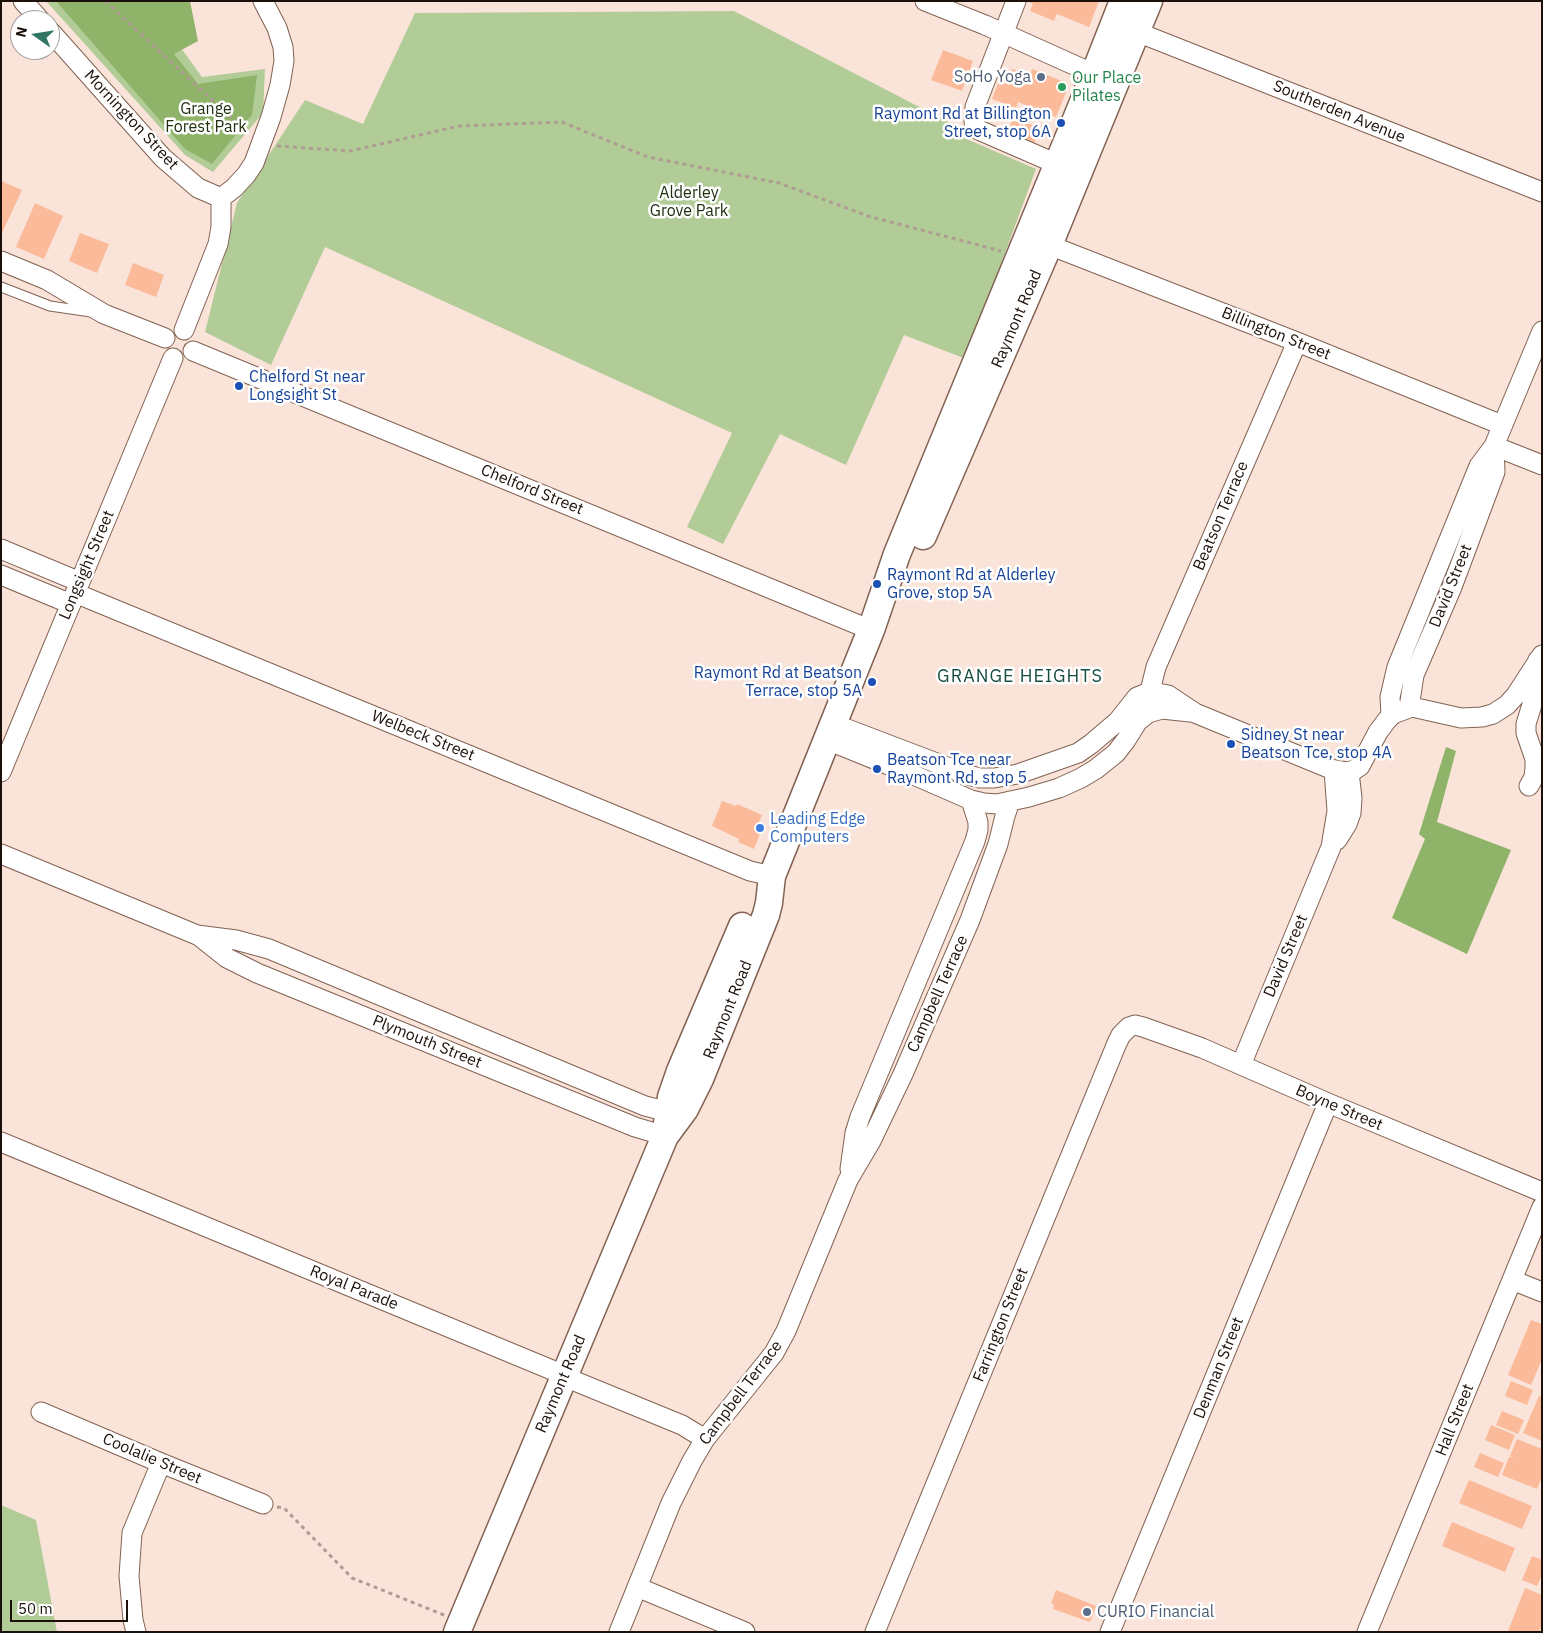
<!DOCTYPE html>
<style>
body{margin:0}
#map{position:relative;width:1543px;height:1633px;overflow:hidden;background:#fae3d9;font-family:"IBM Plex Sans",sans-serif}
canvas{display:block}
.frame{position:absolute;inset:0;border:2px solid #1c100a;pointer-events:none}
.north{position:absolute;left:10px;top:10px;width:50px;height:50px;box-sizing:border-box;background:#fff;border:1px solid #a49f9d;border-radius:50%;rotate:283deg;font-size:14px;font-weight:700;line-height:20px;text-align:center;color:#1c100a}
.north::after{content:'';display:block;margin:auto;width:18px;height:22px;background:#327565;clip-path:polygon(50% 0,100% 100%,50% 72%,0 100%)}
.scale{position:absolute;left:10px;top:1600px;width:118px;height:22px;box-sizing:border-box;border:2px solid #1c100a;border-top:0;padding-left:6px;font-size:15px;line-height:18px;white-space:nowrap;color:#1c100a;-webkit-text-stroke:4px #fff;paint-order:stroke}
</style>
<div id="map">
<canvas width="1543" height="1633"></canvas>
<div class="frame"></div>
<div class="north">N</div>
<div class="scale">50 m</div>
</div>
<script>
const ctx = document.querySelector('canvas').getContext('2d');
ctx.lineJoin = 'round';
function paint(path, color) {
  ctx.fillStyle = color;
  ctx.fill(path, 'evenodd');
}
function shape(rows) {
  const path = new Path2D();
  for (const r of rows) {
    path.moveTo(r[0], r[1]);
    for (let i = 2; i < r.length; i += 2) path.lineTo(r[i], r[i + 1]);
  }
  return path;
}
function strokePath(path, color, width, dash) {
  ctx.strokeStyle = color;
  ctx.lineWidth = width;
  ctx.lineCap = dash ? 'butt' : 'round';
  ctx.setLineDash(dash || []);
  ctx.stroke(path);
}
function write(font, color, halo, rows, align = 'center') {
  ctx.font = font + ' "IBM Plex Sans",sans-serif';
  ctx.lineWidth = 5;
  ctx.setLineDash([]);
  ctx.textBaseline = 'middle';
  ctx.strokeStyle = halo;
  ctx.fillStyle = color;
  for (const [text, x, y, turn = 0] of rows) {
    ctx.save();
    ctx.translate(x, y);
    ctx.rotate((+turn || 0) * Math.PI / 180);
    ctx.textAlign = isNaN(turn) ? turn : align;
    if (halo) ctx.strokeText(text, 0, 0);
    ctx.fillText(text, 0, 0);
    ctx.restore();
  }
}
const green = shape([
 [46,1,147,1,202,77,265,69,263,113,213,172,185,155],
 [734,11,958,127,962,137,1036,169,966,359,904,335,846,465,780,434,723,544,687,527,732,433,325,247,271,365,205,332,237,203,305,100,363,124,415,13],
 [1,1505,36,1520,57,1632,1,1632]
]);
const forest = shape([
 [56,1,190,1,198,41,174,54,198,84,257,75,252,115,212,164,185,149],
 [1446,747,1456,751,1437,822,1511,850,1467,954,1392,918,1425,839,1419,834]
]);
const building = shape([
 [1026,1,1099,1,1089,27,1057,14,1054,21,1030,11,1033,4],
 [943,50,973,61,962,91,931,80],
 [1012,69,1021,72,1018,79,1027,83,1032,69,1062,81,1067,90,1056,117,1018,102,1016,108,992,99,1002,73,1009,76],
 [1016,110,1024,113,1021,121,1040,128,1033,147,1006,136],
 [1,181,22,190,1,235],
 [35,203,63,216,44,259,16,247],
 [80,233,109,244,97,273,69,261],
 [133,263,164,275,156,297,125,285],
 [722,801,736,806,737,804,762,815,758,824,763,826,754,849,738,842,739,839,712,826],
 [1531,1320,1542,1324,1542,1359,1531,1385,1508,1375],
 [1511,1381,1533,1390,1527,1405,1505,1396],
 [1539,1396,1542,1397,1542,1441,1523,1433],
 [1502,1411,1524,1420,1518,1434,1496,1425],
 [1491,1425,1515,1435,1509,1450,1485,1440],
 [1517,1439,1542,1449,1542,1477,1537,1489,1502,1475,1509,1457,1513,1457,1510,1456],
 [1480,1453,1504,1463,1498,1477,1474,1467],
 [1469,1480,1532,1506,1522,1529,1459,1503],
 [1452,1522,1515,1548,1505,1572,1442,1546],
 [1532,1556,1542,1560,1542,1575,1537,1586,1522,1580],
 [1525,1588,1542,1595,1542,1626,1539,1632,1511,1632,1508,1631],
 [1056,1590,1096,1606,1090,1622,1053,1609,1054,1605,1051,1603]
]);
const path = shape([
 [105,1,248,133],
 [277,146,350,151,459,126,562,122,648,157,779,183,868,216,1001,251],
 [277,1507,284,1508,352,1578,444,1615]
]);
const service = shape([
 [1,287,50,306,91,312]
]);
const minor = shape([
 [23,1,40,20],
 [925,1,985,25,1094,74],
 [1016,1,975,107,974,122,977,129,981,131,1057,164],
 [50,31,163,158,198,188,221,198],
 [1137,32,1542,192],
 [221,198,234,188,246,175,254,163,271,117,280,85,284,61,283,47,277,28,263,1],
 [1049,245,1297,342,1502,425],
 [1,261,47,280,104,314,165,338],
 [184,330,218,244,221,227,221,198],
 [193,351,871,630],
 [1494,446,1542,465],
 [1,549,80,582],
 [1,575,71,604],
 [75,593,750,871,772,876],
 [1151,705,1151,687,1156,667,1297,342],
 [1409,708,1414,675,1452,587,1495,472,1494,446],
 [1391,715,1390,697,1397,667,1479,466,1494,446,1542,331],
 [834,724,968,775,980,778,994,778,1018,774,1078,753,1091,744,1118,721,1137,697,1147,693,1158,693,1168,695,1195,713,1331,769,1347,772,1354,770,1360,766,1378,732,1387,720,1393,714,1412,707,1461,718,1482,717,1493,714,1507,705,1516,695,1542,655],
 [827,740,916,776,971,800,984,803,997,804,1029,797,1059,788,1081,778,1096,769,1116,753,1126,740,1138,721,1148,713,1162,709,1190,712],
 [1,772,173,358],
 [1529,786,1534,777,1535,768,1535,759,1526,733,1526,724,1538,685,1539,675,1538,660],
 [1337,840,1347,824,1351,813,1352,798,1349,772],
 [1,854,197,935,236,940,269,949,645,1106,657,1109,669,1108],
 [198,935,227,958,257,973,635,1127,665,1136],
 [1241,1065,1331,847,1337,811,1334,770],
 [1,1142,552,1370,577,1382,682,1425,705,1439],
 [850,1169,855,1133,860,1117,975,841,978,830,978,822,971,800],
 [1512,1280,1542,1292],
 [41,1412,161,1463,263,1504],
 [637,1587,745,1632],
 [136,1632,133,1620,129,1576,132,1533,161,1463],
 [619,1632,671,1503,692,1461,705,1439,774,1353,786,1331,848,1180,871,1141,903,1074,970,920,998,844,1005,816,1010,801],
 [875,1632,1117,1043,1121,1035,1129,1027,1135,1025,1143,1027,1202,1048,1328,1103,1542,1192],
 [1110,1632,1328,1103],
 [1367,1632,1542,1207]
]);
const secondary = shape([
 [923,536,1049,245,1149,1],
 [665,1136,685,1109,700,1079,766,915,769,903,772,876,871,630,897,554,1086,95,1123,1],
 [457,1632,665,1136,671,1097,680,1071,742,926]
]);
const markers = [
 [1041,77,5,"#5c6f8a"],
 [1062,87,5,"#2e9e5b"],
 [1061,123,5,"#1a4fb4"],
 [239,386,5,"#1a4fb4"],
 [877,584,5,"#1a4fb4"],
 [872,682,5,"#1a4fb4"],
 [1231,744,5,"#1a4fb4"],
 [877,769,5,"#1a4fb4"],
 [760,828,5,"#3f7fe0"],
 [1087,1612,5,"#5c6f8a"]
];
const serviceNames = [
 ["SoHo Yoga",1031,77],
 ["CURIO Financial",1097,1612,"left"]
];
const leisureNames = [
 ["Our Place",1072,78],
 ["Pilates",1072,96]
];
const parkNames = [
 ["Grange",206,109],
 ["Forest Park",206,127],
 ["Alderley",689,193],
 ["Grove Park",689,211]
];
const streetNames = [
 ["Southerden Avenue",1339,112,22],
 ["Mornington Street",131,120,47],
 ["Raymont Road",1017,319,-67],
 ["Billington Street",1276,334,22],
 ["Chelford Street",532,490,22],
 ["Beatson Terrace",1221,516,-67],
 ["Longsight Street",87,565,-67],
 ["David Street",1451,586,-68],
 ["Welbeck Street",423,736,22],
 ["David Street",1286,956,-67],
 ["Campbell Terrace",938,994,-66],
 ["Raymont Road",728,1010,-68],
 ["Plymouth Street",427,1042,22],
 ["Boyne Street",1339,1108,23],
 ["Royal Parade",354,1288,22],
 ["Farrington Street",1001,1325,-68],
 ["Denman Street",1219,1368,-68],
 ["Raymont Road",561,1384,-67],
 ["Campbell Terrace",741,1393,-53],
 ["Hall Street",1455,1420,-68],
 ["Coolalie Street",152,1459,23]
];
const transitNames = [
 ["Raymont Rd at Billington",1051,114,"right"],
 ["Street, stop 6A",1051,132,"right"],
 ["Chelford St near",249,377],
 ["Longsight St",249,395],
 ["Raymont Rd at Alderley",887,575],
 ["Grove, stop 5A",887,593],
 ["Raymont Rd at Beatson",862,673,"right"],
 ["Terrace, stop 5A",862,691,"right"],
 ["Sidney St near",1241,735],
 ["Beatson Tce, stop 4A",1241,753],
 ["Beatson Tce near",887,760],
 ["Raymont Rd, stop 5",887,778]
];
const shopNames = [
 ["Leading Edge",770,819],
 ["Computers",770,837]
];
const neighbourhoodNames = [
 ["GRANGE HEIGHTS",1020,677]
];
paint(green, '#b2cc98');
paint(forest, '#8fb368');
paint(building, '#fbba9a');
strokePath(service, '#826252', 11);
strokePath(minor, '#826252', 21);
strokePath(secondary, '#826252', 29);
strokePath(path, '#af9c93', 3, [4, 4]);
strokePath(service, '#fff', 9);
strokePath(minor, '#fff', 19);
strokePath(secondary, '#fff', 26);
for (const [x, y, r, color] of markers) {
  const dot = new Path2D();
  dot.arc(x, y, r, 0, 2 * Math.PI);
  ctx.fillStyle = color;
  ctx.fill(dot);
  strokePath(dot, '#fff', 2);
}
write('16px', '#4e5e75', '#fff', serviceNames, 'right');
write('16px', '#27864d', '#fff', leisureNames, 'left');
write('16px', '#213010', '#fff', parkNames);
write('16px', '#1c100a', '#fff', streetNames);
write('16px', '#164399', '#fff', transitNames, 'left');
write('16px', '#366cbe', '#fff', shopNames, 'left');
ctx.letterSpacing = '1px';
write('18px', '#184e42', '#fff', neighbourhoodNames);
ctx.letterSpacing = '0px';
</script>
